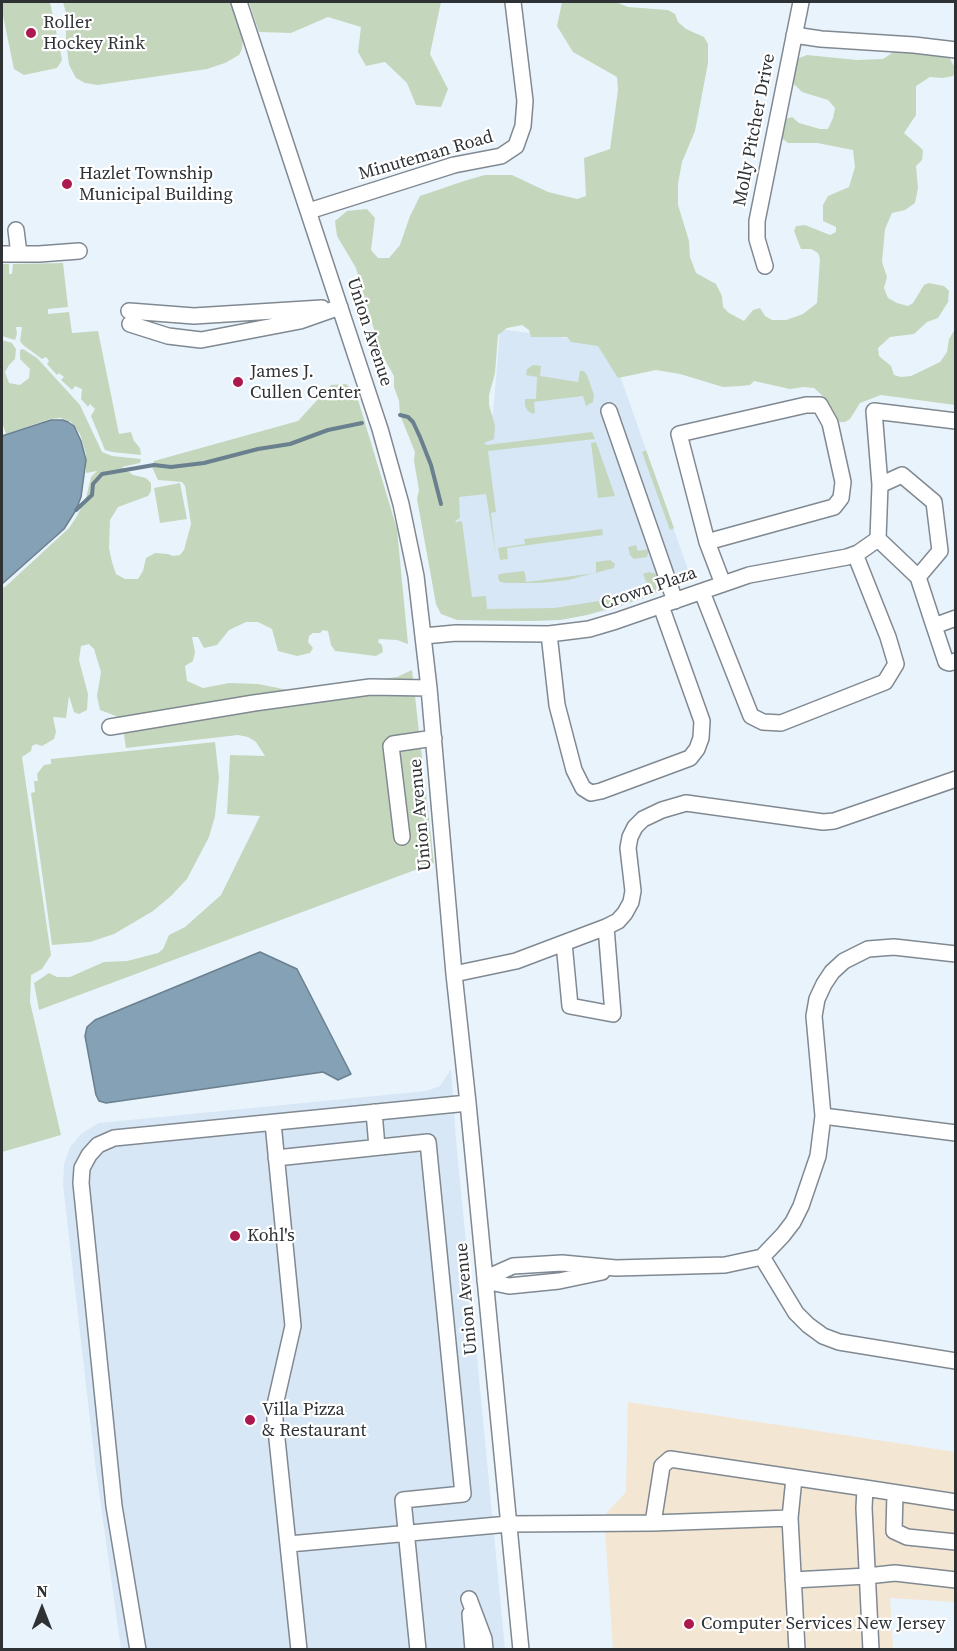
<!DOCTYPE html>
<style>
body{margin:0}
#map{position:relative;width:957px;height:1651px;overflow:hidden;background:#e9f3fc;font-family:"Source Serif 4",serif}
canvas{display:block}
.frame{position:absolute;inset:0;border:3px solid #2e3235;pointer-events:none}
.north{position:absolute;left:12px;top:1579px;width:60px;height:60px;-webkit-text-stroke:4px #fff;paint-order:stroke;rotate:0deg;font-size:16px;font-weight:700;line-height:24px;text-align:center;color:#2e3235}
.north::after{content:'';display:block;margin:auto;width:21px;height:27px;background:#2e3235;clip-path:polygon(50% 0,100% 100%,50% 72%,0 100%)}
</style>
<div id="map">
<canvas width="957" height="1651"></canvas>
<div class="frame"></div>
<div class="north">N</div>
</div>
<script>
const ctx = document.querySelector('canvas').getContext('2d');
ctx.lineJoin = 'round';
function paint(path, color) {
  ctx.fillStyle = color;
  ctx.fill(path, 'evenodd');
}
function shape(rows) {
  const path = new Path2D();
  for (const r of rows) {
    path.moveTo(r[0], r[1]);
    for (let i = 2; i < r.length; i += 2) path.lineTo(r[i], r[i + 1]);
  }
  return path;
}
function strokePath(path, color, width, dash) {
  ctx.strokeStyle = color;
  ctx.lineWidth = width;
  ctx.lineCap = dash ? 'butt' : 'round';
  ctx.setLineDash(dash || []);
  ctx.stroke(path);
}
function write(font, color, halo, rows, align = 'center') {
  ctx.font = font + ' "Source Serif 4",serif';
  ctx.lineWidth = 4.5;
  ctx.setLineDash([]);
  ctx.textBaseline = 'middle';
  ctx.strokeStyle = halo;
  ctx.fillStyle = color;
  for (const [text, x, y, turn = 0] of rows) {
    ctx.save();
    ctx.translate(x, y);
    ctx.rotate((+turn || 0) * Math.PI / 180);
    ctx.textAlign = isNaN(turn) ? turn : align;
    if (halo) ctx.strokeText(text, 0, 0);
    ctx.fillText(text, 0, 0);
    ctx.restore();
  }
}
const built = shape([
 [500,329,609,344,692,581,614,609,587,615,560,620,529,621,470,620,454,494,478,416,493,414],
 [451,1069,456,1139,505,1649,121,1649,95,1463,63,1185,64,1164,70,1147,82,1133,99,1123,426,1091,440,1086]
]);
const industrial = shape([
 [628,1402,955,1452,955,1602,890,1598,893,1649,613,1649,604,1516,626,1492]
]);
const green = shape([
 [2,2,50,2,61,55,62,60,57,68,24,75,14,69,2,11],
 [63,2,231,2,243,39,242,49,239,55,225,63,207,69,98,85,85,83,76,78,69,65,66,41,66,13],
 [249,2,441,2,430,54,448,89,441,107,416,105,407,83,385,62,366,66,358,52,361,27,328,17,291,33,259,32],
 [562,2,616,2,628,7,668,10,675,14,678,22,686,29,704,37,708,44,708,63,695,131,682,162,678,184,678,205,689,241,690,257,696,273,716,284,722,296,723,307,729,313,744,321,753,310,760,308,765,316,772,320,786,320,803,314,817,303,820,259,818,253,811,249,801,249,794,231,796,226,805,225,830,235,836,232,836,227,823,221,823,205,828,196,849,187,855,167,853,150,817,143,788,143,779,136,782,120,792,117,799,123,820,129,828,129,833,118,835,108,828,100,802,92,794,84,793,65,799,58,807,55,857,60,883,59,895,51,916,49,949,57,955,68,955,72,953,76,943,78,930,77,916,86,916,115,904,133,923,150,922,160,916,166,918,188,915,203,905,210,892,213,885,229,882,262,887,277,884,288,888,298,897,303,908,306,913,303,924,285,929,283,944,286,949,291,948,302,938,318,927,322,914,334,890,337,878,348,879,356,891,366,894,375,901,377,911,376,940,362,947,352,949,339,955,329,955,405,881,395,860,403,850,419,845,422,840,422,833,416,824,397,814,388,804,387,790,389,754,381,750,385,741,386,723,387,680,374,656,370,618,378,598,346,571,342,567,337,531,337,529,330,522,325,507,328,498,335,495,373,489,395,489,405,495,426,494,439,484,443,487,445,592,432,595,439,488,451,496,512,491,513,496,556,486,494,459,497,460,517,455,522,462,521,472,597,486,596,487,609,554,608,599,601,647,584,643,574,649,572,657,574,660,585,658,591,654,595,587,615,560,620,529,621,457,620,441,614,436,604,417,499,419,490,414,461,415,452,400,415,399,401,394,387,394,376,381,353,356,268,337,236,335,221,347,211,367,209,375,218,371,250,378,258,389,258,400,245,410,216,420,196,464,181,485,175,512,175,548,192,577,199,586,196,584,158,610,149,618,90,617,77,573,52,557,26],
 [63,263,68,307,48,309,48,314,69,312,72,333,98,331,119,434,131,432,134,441,140,448,141,455,112,452,105,450,91,416,95,409,90,404,88,407,81,399,82,389,75,386,72,390,61,380,64,377,59,373,57,375,47,364,49,361,46,357,42,359,23,345,20,341,22,327,16,327,17,334,15,340,2,336,2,264,9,264,9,274,12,274,13,264],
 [2,340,12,343,16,349,15,359,9,365,5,372,9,383,20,385,29,378,30,369,20,359,20,350,23,349,37,358,80,405,102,452,112,456,141,459,140,463,122,467,133,475,146,478,151,483,151,491,148,496,118,507,110,520,109,548,112,562,116,574,125,579,138,579,143,571,146,558,155,553,168,554,173,556,180,555,184,550,191,524,185,486,182,482,158,480,152,467,154,461,298,421,331,385,346,384,356,393,397,529,408,644,397,640,379,639,378,642,382,645,383,652,376,656,335,651,331,645,328,631,323,630,320,633,313,633,309,636,308,642,313,648,310,653,297,656,278,651,272,629,258,622,246,622,229,630,217,645,204,648,198,637,192,637,195,652,193,661,185,666,187,681,203,688,229,683,258,684,288,690,397,677,412,670,434,863,39,1010,34,983,49,973,57,977,70,977,104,962,127,961,158,953,163,949,169,935,185,927,221,895,260,816,227,814,230,755,265,756,256,742,248,737,238,735,126,748,122,722,116,716,100,710,97,696,101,672,94,649,89,644,81,646,79,660,88,694,87,710,79,714,74,712,69,696,66,718,53,717,56,732,54,739,42,746,36,744,32,746,31,751,22,757,51,955,42,969,31,975,30,1002,61,1135,2,1152,2,588,5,587,69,528,77,516,86,498,91,477,97,471,86,473,86,454,80,434,71,422,61,418,50,419,6,434,2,422],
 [533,365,541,366,540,376,578,382,580,371,584,371,587,375,594,395,593,402,586,406,583,396,534,402,535,412,533,414,528,411,525,406,525,399,536,399,537,377,526,375,527,369],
 [596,442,615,496,598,498,591,443],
 [646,450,674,528,670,530,642,452],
 [180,483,187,519,160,523,154,488],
 [602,529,603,535,507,548,508,559,500,560,498,548,525,544,524,539],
 [636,545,638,551,649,549,647,557,634,559,630,555,628,547],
 [610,560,615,564,614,568,568,580,540,583,506,583,500,582,498,578,499,574,523,571,525,573,526,582,596,573,596,562],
 [215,742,219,778,215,816,209,837,187,879,171,896,153,911,114,934,90,942,52,945,31,793,35,792,34,781,38,781,37,774,44,765,51,764,51,759]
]);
const water = shape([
 [51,420,63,420,68,422,74,426,81,441,86,460,81,497,76,510,64,529,2,584,2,436,51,420],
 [260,952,297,969,351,1074,338,1080,323,1072,106,1103,99,1101,96,1095,85,1036,87,1027,95,1020,260,952]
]);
const stream = shape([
 [400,415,408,417,413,422,420,437,431,465,441,504],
 [76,510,92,495,93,484,102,474,154,465,171,467,204,463,258,449,290,444,328,430,362,423]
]);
const minor = shape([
 [239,2,380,429,401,504,416,576,429,688,454,974,468,1103,521,1650],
 [794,35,821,39,914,45,956,50],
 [309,211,454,165,501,156,516,146,523,126,525,101,513,2],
 [16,230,19,254],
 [2,254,39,254,79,251],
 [765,266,757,239,757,221,801,2],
 [129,311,194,316,322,308],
 [130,324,168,336,201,340,300,321,340,307],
 [609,411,675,601],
 [902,475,934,502,940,551,918,577,878,539,880,485,902,475],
 [880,485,874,411,956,421],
 [707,542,834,507,841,498,843,482,830,423,820,405,806,405,679,434,707,542,723,584],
 [918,577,934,626,956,618],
 [702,592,751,716,763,722,781,723,885,682,896,664,888,637,855,554],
 [934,626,946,662,949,663,956,661],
 [549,634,557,705,574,770,583,788,591,793,601,791,690,758,697,749,701,738,702,721,661,606],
 [424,636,456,633,549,634,589,629,616,621,749,575,847,557,858,553,878,539],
 [110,727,254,703,370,687,429,688],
 [402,837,391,746,393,744,434,738],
 [564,943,570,1006,613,1014,606,927],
 [454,974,516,961,606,927,618,921,625,913,631,902,633,891,628,848,630,837,635,827,643,819,662,810,686,803,823,822,834,821,956,779],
 [374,1112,377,1147],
 [823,1116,956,1133],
 [273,1123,293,1326,275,1405,275,1420,299,1650],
 [276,1158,428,1142,463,1494,403,1500,418,1650],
 [762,1257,796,1313,808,1325,823,1336,839,1342,956,1361],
 [485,1281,495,1274,513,1266,562,1263,616,1268,725,1265,762,1257,783,1235,793,1222,801,1206,818,1156,823,1116,814,1016,817,999,824,984,832,972,844,961,868,949,894,947,956,954],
 [485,1281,509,1286,559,1281,602,1272],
 [865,1488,956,1502],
 [895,1493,894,1531,907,1537,956,1542],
 [790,1518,794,1478],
 [653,1523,662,1466,670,1459,865,1488,864,1508,871,1650],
 [289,1544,509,1524,653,1523,790,1518,797,1650],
 [793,1580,867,1576,895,1573,956,1580],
 [469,1599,484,1639,485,1650],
 [470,1614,473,1650],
 [138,1650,114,1506,81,1183,82,1168,89,1155,98,1145,114,1138,468,1103]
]);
const markers = [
 [31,33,6,"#ab194f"],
 [67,184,6,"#ab194f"],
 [238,382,6,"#ab194f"],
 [235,1236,6,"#ab194f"],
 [250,1420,6,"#ab194f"],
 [689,1624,6,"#ab194f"]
];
const poiNames = [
 ["Roller",43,23],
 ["Hockey Rink",43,44],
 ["Hazlet Township",79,174],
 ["Municipal Building",79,195],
 ["James J.",250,372],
 ["Cullen Center",250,393],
 ["Kohl's",247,1236],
 ["Villa Pizza",262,1410],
 ["& Restaurant",262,1431],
 ["Computer Services New Jersey",701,1624]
];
const streetNames = [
 ["Molly Pitcher Drive",755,130,-79],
 ["Minuteman Road",426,156,-16],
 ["Union Avenue",369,332,72],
 ["Crown Plaza",649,589,-19],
 ["Union Avenue",421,815,-95],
 ["Union Avenue",467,1299,-95]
];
paint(built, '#d8e7f6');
paint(industrial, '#f3e6d2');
paint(green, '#c4d7bc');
paint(water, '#84a1b6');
strokePath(water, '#6a808f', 1.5);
strokePath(stream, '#6a808f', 4);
strokePath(minor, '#808991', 18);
strokePath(minor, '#fff', 15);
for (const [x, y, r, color] of markers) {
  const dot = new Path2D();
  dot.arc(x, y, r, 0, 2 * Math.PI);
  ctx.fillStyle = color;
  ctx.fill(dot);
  strokePath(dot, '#fff', 2);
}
write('18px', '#2e3235', '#fff', poiNames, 'left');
write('18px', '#2e3235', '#fff', streetNames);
</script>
